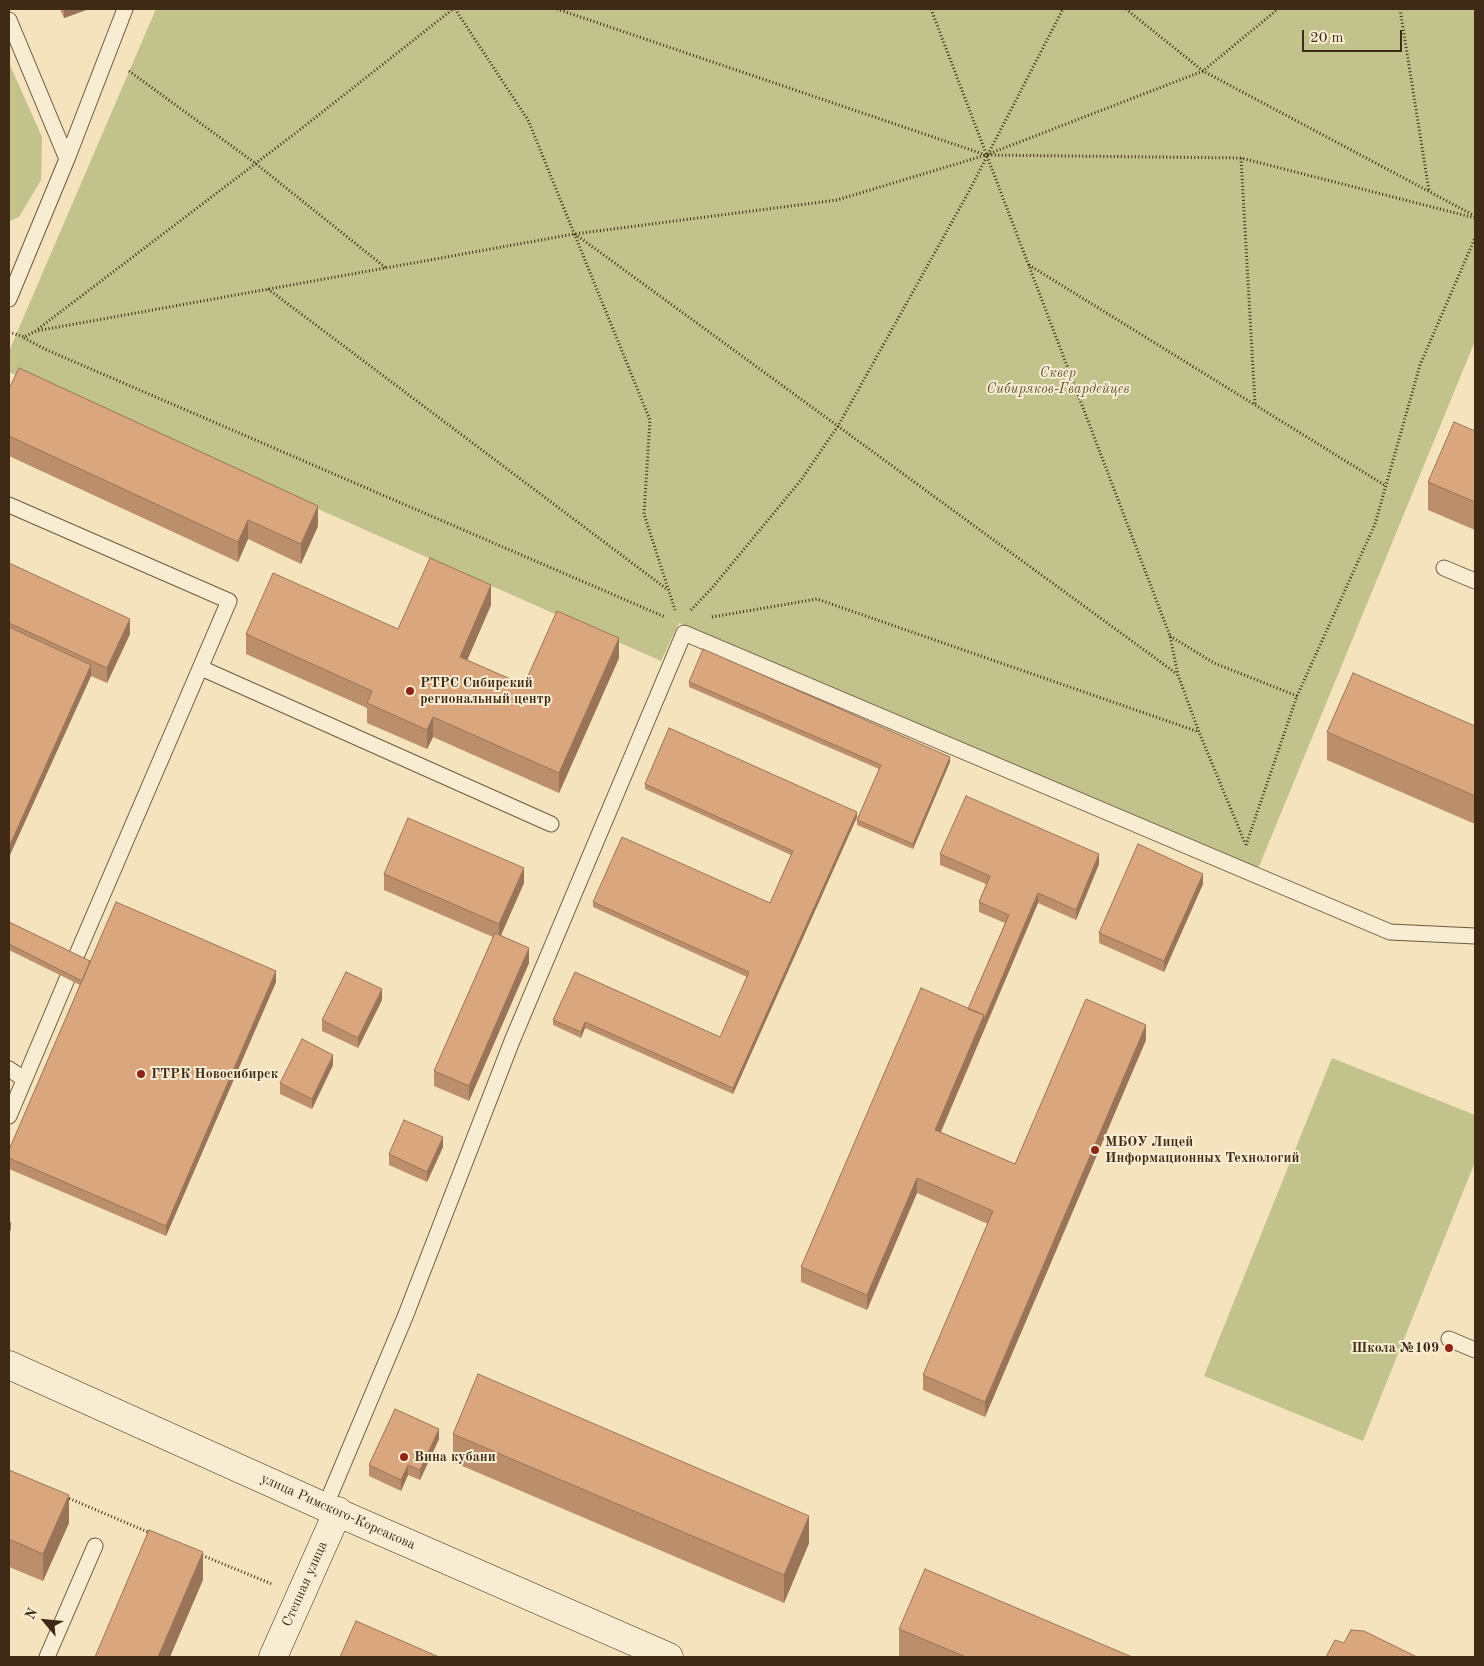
<!DOCTYPE html>
<meta charset="utf-8">
<style>
body{margin:0}
#map{position:relative;width:1484px;height:1666px;overflow:hidden;background:#f4e3bc;font-family:"Old Standard TT",serif}
canvas{display:block}
.frame{position:absolute;inset:0;border:10px solid #3f2b15;pointer-events:none}
.north{position:absolute;left:20px;top:1596px;width:50px;height:50px;-webkit-text-stroke:4px #f8edd3;paint-order:stroke;rotate:298deg;font-size:14px;font-weight:700;line-height:20px;text-align:center;color:#3f2b15}
.north::after{content:'';display:block;margin:auto;width:18px;height:22px;background:#3f2b15;clip-path:polygon(50% 0,100% 100%,50% 72%,0 100%)}
.scale{position:absolute;left:1302px;top:30px;width:100px;height:22px;box-sizing:border-box;border:2px solid #3f2b15;border-top:0;padding-left:6px;font-size:15px;line-height:18px;white-space:nowrap;color:#3f2b15;-webkit-text-stroke:4px #f8edd3;paint-order:stroke}
</style>
<div id="map">
<canvas width="1484" height="1666"></canvas>
<div class="frame"></div>
<div class="north">N</div>
<div class="scale">20 m</div>
</div>
<script>
const ctx = document.querySelector('canvas').getContext('2d');
ctx.lineJoin = 'round';
function paint(path, color) {
  ctx.fillStyle = color;
  ctx.fill(path, 'evenodd');
}
function shape(rows) {
  const path = new Path2D();
  for (const r of rows) {
    path.moveTo(r[0], r[1]);
    for (let i = 2; i < r.length; i += 2) path.lineTo(r[i], r[i + 1]);
  }
  return path;
}
function strokePath(path, color, width, dash) {
  ctx.strokeStyle = color;
  ctx.lineWidth = width;
  ctx.lineCap = dash ? 'butt' : 'round';
  ctx.setLineDash(dash || []);
  ctx.stroke(path);
}
function write(font, color, halo, rows, align = 'center') {
  ctx.font = font + ' "Old Standard TT",serif';
  ctx.lineWidth = 4;
  ctx.setLineDash([]);
  ctx.textBaseline = 'middle';
  ctx.strokeStyle = halo;
  ctx.fillStyle = color;
  for (const [text, x, y, turn = 0] of rows) {
    ctx.save();
    ctx.translate(x, y);
    ctx.rotate((+turn || 0) * Math.PI / 180);
    ctx.textAlign = isNaN(turn) ? turn : align;
    if (halo) ctx.strokeText(text, 0, 0);
    ctx.fillText(text, 0, 0);
    ctx.restore();
  }
}
const green = shape([
 [156,9,1475,9,1475,341,1258,869,679,623,661,661,9,372,9,351],
 [9,63,42,137,41,180,19,217,9,221],
 [1332,1058,1475,1115,1475,1162,1363,1441,1204,1376]
]);
const path = shape([
 [455,9,528,120,650,420,644,514,675,610],
 [557,9,986,155,1241,158,1475,218],
 [931,9,1170,636,1178,675,1199,732,1245,843],
 [1126,9,1203,71,1475,216],
 [1400,9,1429,191],
 [129,71,255,163,386,268],
 [1241,158,1255,404],
 [575,234,1177,674],
 [1029,265,1386,486],
 [268,289,668,590],
 [38,329,297,132,453,9],
 [9,332,24,337,36,331,574,234,837,200,986,155,1203,71,1278,9],
 [24,338,47,350,665,617],
 [691,610,712,588,801,480,838,426,967,195,1063,9],
 [712,617,817,599,1199,732],
 [1170,636,1214,663,1297,696],
 [1246,845,1297,696,1375,524,1420,365,1475,238],
 [66,1497,150,1533],
 [199,1554,272,1584]
]);
const lane = shape([
 [9,20,67,159],
 [9,299,67,159,125,9],
 [9,505,229,601,75,959],
 [1444,568,1475,581],
 [201,668,551,824],
 [9,1069,24,1079],
 [9,1116,67,979],
 [1449,1339,1475,1350],
 [325,1507,405,1317,512,1041,684,633,1390,932,1475,936],
 [47,1657,95,1546]
]);
const secondary = shape([
 [9,1365,325,1507,669,1657],
 [273,1657,338,1511]
]);
const wall = shape([
 [60,9,89,9,64,18],
 [9,389,318,526,301,564,248,539,238,562,9,456],
 [1475,431,1475,530,1428,510,1428,482],
 [9,563,130,634,107,683,91,676,9,857],
 [491,605,467,660,524,685,619,658,559,793,433,737,427,749,367,723,367,708,246,654,246,634,398,629],
 [689,682,950,762,913,849,857,825,857,820,879,769,689,687],
 [1475,726,1475,824,1327,760,1327,732],
 [645,784,857,817,733,1094,585,1028,581,1038,553,1025,553,1020,575,972,720,1037,747,977,593,907,593,902,770,903,791,855,645,789],
 [940,854,1099,864,1076,920,1038,903,941,1132,1015,1164,1146,1040,985,1417,923,1390,923,1375,988,1224,917,1193,867,1310,801,1282,801,1267,968,1009,1005,923,979,912,979,902,986,884,940,865],
 [384,874,524,883,500,936,529,963,469,1101,434,1086,434,1071,493,937,384,890],
 [1203,884,1164,972,1099,943,1099,933],
 [9,922,90,961,276,982,166,1236,9,1169,9,1150,80,985,9,950],
 [382,1000,358,1048,322,1031,322,1020],
 [333,1065,312,1109,280,1094,280,1083],
 [443,1147,427,1182,389,1165,389,1154],
 [453,1434,809,1543,784,1603,453,1462],
 [439,1439,420,1480,408,1475,401,1491,369,1476,369,1465],
 [9,1470,69,1523,43,1581,9,1567],
 [899,1629,1132,1657,901,1657,899,1656]
]);
const shadedWall = shape([
 [64,9,89,9,64,18],
 [318,506,318,526,301,564,301,544],
 [248,520,248,539,238,562,238,542],
 [491,585,491,605,460,677,460,657],
 [130,619,130,634,107,683,107,668],
 [619,638,619,658,559,793,559,773],
 [91,665,91,676,9,857,9,847],
 [433,717,433,737,427,749,427,730],
 [950,757,950,762,913,849,913,844],
 [857,812,857,817,733,1094,733,1088],
 [1099,854,1099,864,1076,920,1076,910],
 [524,868,524,883,499,940,499,924],
 [1203,874,1203,884,1164,972,1164,961],
 [1038,893,1038,903,935,1145,935,1130,984,1015],
 [529,948,529,963,469,1101,469,1086],
 [276,971,276,982,166,1236,166,1226],
 [382,989,382,1000,358,1048,358,1038],
 [585,1022,585,1028,581,1038,581,1032],
 [1146,1025,1146,1040,985,1417,985,1402],
 [333,1055,333,1065,312,1109,312,1099],
 [443,1137,443,1147,427,1182,427,1172],
 [917,1178,917,1193,867,1310,867,1295],
 [11,1223,11,1229,9,1234,9,1229],
 [439,1429,439,1439,420,1480,420,1470],
 [408,1465,408,1475,401,1491,401,1480],
 [69,1495,69,1523,43,1581,43,1554],
 [809,1516,809,1543,784,1603,784,1575],
 [203,1552,203,1580,170,1657,158,1657]
]);
const building = shape([
 [19,368,318,506,301,544,248,520,238,542,9,436,9,389,19,368],
 [1454,422,1475,431,1475,502,1428,482,1454,422],
 [430,558,491,585,460,657,524,685,557,611,619,638,559,773,433,717,427,730,367,703,372,691,246,634,273,573,398,629,430,558],
 [9,563,130,619,107,668,9,623,9,563],
 [9,627,91,665,9,847,9,627],
 [703,649,950,757,913,844,857,820,881,765,689,682,703,649],
 [1353,673,1475,726,1475,796,1327,732,1353,673],
 [669,728,857,812,733,1088,585,1022,581,1032,553,1020,575,972,720,1037,749,972,593,902,622,837,770,903,793,851,645,784,669,728],
 [966,796,1099,854,1076,910,1038,893,984,1020,984,1015,968,1009,1009,915,979,902,990,876,940,854,966,796],
 [408,818,524,868,499,924,384,874,408,818],
 [1138,844,1203,874,1164,961,1099,933,1138,844],
 [116,902,276,971,166,1226,9,1158,9,1150,116,902],
 [9,922,90,961,82,981,9,944,9,922],
 [495,933,529,948,469,1086,434,1071,495,933],
 [346,972,382,989,358,1038,322,1020,346,972],
 [921,988,984,1015,935,1130,1015,1164,1086,999,1146,1025,985,1402,923,1375,993,1211,917,1178,867,1295,801,1267,921,988],
 [302,1039,333,1055,312,1099,280,1083,302,1039],
 [404,1120,443,1137,427,1172,389,1154,404,1120],
 [9,1222,11,1223,9,1229,9,1222],
 [478,1374,809,1516,784,1575,453,1434,478,1374],
 [395,1409,439,1429,420,1470,408,1465,401,1480,369,1465,395,1409],
 [9,1470,69,1495,43,1554,9,1539,9,1470],
 [149,1530,203,1552,158,1657,95,1657,149,1530],
 [925,1569,1132,1657,966,1657,899,1629,925,1569],
 [356,1621,439,1657,340,1657,356,1621],
 [1351,1630,1364,1631,1417,1657,1326,1657,1335,1640,1344,1643,1351,1630]
]);
const markers = [
 [410,691,5,"#8f2418"],
 [141,1074,5,"#8f2418"],
 [1095,1150,5,"#8f2418"],
 [1449,1348,5,"#8f2418"],
 [404,1457,5,"#8f2418"]
];
const parkNames = [
 ["Сквер",1058,373],
 ["Сибиряков-Гвардейцев",1058,389]
];
const poiNames = [
 ["РТРС Сибирский",420,683],
 ["региональный центр",420,699],
 ["ГТРК Новосибирск",151,1074],
 ["МБОУ Лицей",1105,1142],
 ["Информационных Технологий",1105,1158],
 ["Школа №109",1439,1348,"right"],
 ["Вина кубани",414,1457]
];
const streetNames = [
 ["улица Римского-Корсакова",338,1512,24],
 ["Степная улица",305,1584,-66]
];
paint(green, '#c1c28c');
strokePath(lane, '#6c593f', 17);
strokePath(secondary, '#3f2b15', 29);
strokePath(path, '#3f2b15', 3, [1, 2.5]);
strokePath(lane, '#f8edd3', 15);
strokePath(secondary, '#f8edd3', 28);
paint(wall, '#bb8f6c');
paint(shadedWall, '#997458');
paint(building, '#daa67d');
strokePath(building, '#997458', 1);
for (const [x, y, r, color] of markers) {
  const dot = new Path2D();
  dot.arc(x, y, r, 0, 2 * Math.PI);
  ctx.fillStyle = color;
  ctx.fill(dot);
  strokePath(dot, '#f8edd3', 2);
}
write('italic 14px', '#605133', '#f8edd3', parkNames);
write('bold 14px', '#3f2b15', '#f8edd3', poiNames, 'left');
write('14px', '#3f2b15', '#f8edd3', streetNames);
</script>
